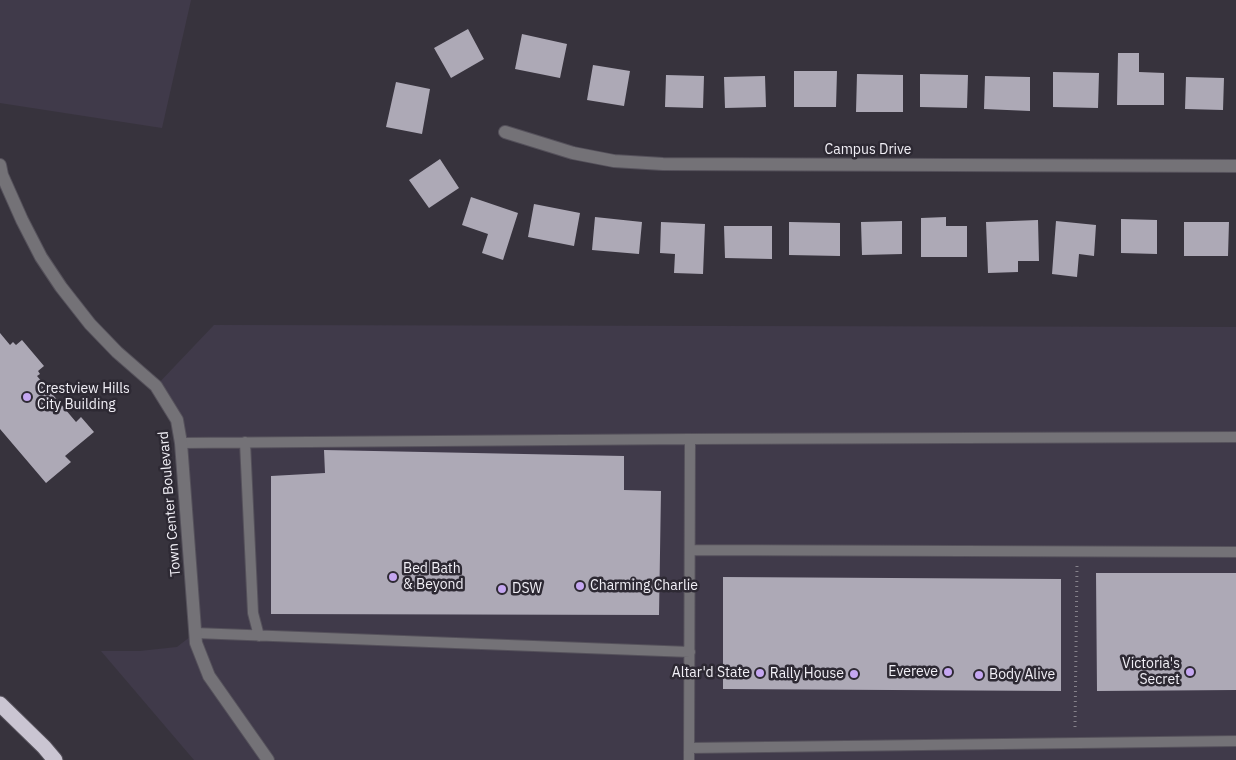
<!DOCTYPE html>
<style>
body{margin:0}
canvas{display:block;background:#37333d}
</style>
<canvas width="1236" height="760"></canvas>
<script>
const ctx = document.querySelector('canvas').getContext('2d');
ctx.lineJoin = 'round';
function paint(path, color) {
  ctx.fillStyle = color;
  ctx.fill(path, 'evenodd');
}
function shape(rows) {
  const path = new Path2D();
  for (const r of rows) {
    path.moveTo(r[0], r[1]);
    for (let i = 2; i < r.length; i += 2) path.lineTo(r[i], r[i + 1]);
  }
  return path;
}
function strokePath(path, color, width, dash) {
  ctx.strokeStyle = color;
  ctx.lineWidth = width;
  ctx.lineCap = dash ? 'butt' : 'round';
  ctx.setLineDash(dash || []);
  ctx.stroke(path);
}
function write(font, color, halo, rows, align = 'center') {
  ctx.font = font + ' "IBM Plex Sans",sans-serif';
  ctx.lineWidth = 5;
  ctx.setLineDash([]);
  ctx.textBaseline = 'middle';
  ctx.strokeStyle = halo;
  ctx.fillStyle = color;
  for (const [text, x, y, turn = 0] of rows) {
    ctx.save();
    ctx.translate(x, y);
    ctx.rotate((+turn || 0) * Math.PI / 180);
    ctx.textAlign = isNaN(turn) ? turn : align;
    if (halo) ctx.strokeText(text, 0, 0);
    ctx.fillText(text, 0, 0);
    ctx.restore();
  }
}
const built = shape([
 [0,0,191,0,162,128,0,103],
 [214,325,1236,327,1236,760,194,760,101,651,140,651,177,647,195,633,181,443,156,386]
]);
const building = shape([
 [468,29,484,59,451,78,434,48],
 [522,34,567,44,560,78,515,69],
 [1118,53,1139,53,1139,72,1164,73,1164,105,1117,105],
 [593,65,630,71,624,106,587,100],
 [794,71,837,71,836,107,794,107],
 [1053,72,1099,73,1098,108,1053,107],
 [857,74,903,75,903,112,856,112],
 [920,74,968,75,967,108,920,107],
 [666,75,704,76,703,108,665,107],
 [765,76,766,107,725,108,724,77],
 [985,76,1030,77,1030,111,984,109],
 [1186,77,1224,78,1223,110,1185,109],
 [396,82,430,89,422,134,386,127],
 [440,159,459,188,429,208,409,180],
 [471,197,518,213,503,260,482,253,488,234,462,225],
 [534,204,580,213,574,246,528,237],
 [595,217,642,222,639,254,592,250],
 [946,217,946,226,967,226,967,257,921,257,921,218],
 [1121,219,1157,220,1157,254,1121,253],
 [1038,220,1039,261,1018,261,1018,272,988,273,986,222],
 [902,221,902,254,862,255,861,222],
 [1056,221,1096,225,1094,256,1079,254,1077,277,1052,274],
 [661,222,705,224,703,274,674,273,675,254,660,253],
 [789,222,840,223,840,256,789,255],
 [1184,222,1229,222,1228,256,1184,256],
 [724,226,772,226,772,259,725,258],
 [0,333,10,345,13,342,16,345,22,340,44,366,38,371,40,374,37,376,76,422,81,417,94,432,65,456,71,462,46,483,0,429],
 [324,450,624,456,624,490,661,491,659,615,271,614,271,476,325,473],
 [1096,573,1236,573,1236,690,1097,691],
 [723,577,1061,579,1061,691,723,689]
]);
const path = shape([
 [1075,727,1077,566]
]);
const lane = shape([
 [245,442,253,613,259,636],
 [181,443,690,439,1236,437],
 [690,550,1236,552],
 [195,633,690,652],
 [689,748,1236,741],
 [689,760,690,439]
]);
const street = shape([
 [505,132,573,153,614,161,663,164,1236,166],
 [0,165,2,175,22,220,41,257,61,287,90,324,117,352,156,386,177,420,181,443,196,643,209,676,268,760]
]);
const highway = shape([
 [0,704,44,747,55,760]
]);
const markers = [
 [27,397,5,"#c5a7f1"],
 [393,577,5,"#c5a7f1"],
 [580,586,5,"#c5a7f1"],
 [502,589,5,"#c5a7f1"],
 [948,672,5,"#c5a7f1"],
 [1190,672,5,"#c5a7f1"],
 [760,673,5,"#c5a7f1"],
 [854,674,5,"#c5a7f1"],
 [979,675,5,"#c5a7f1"]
];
const streetNames = [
 ["Campus Drive",868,150],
 ["Town Center Boulevard",170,504,-95]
];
const poiNames = [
 ["Crestview Hills",37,389],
 ["City Building",37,405],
 ["Bed Bath",403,569],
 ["& Beyond",403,585],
 ["Charming Charlie",590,586],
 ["DSW",512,589],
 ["Victoria's",1180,664,"right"],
 ["Secret",1180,680,"right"],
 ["Evereve",938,672,"right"],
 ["Altar'd State",750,673,"right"],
 ["Rally House",844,674,"right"],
 ["Body Alive",989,675]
];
paint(built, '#403a4a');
paint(building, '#ada9b6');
strokePath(lane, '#55515b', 12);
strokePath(street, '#55515b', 14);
strokePath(highway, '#55515b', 17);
strokePath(path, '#86828b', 3, [1, 4]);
strokePath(lane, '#747277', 10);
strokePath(street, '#747277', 12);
strokePath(highway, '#cac5d2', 15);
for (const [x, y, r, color] of markers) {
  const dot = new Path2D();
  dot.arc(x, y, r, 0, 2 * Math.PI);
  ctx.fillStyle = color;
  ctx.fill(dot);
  strokePath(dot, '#2d2933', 2);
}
write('14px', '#f2f0f7', '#2d2933', streetNames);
write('14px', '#f2f0f7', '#2d2933', poiNames, 'left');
</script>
